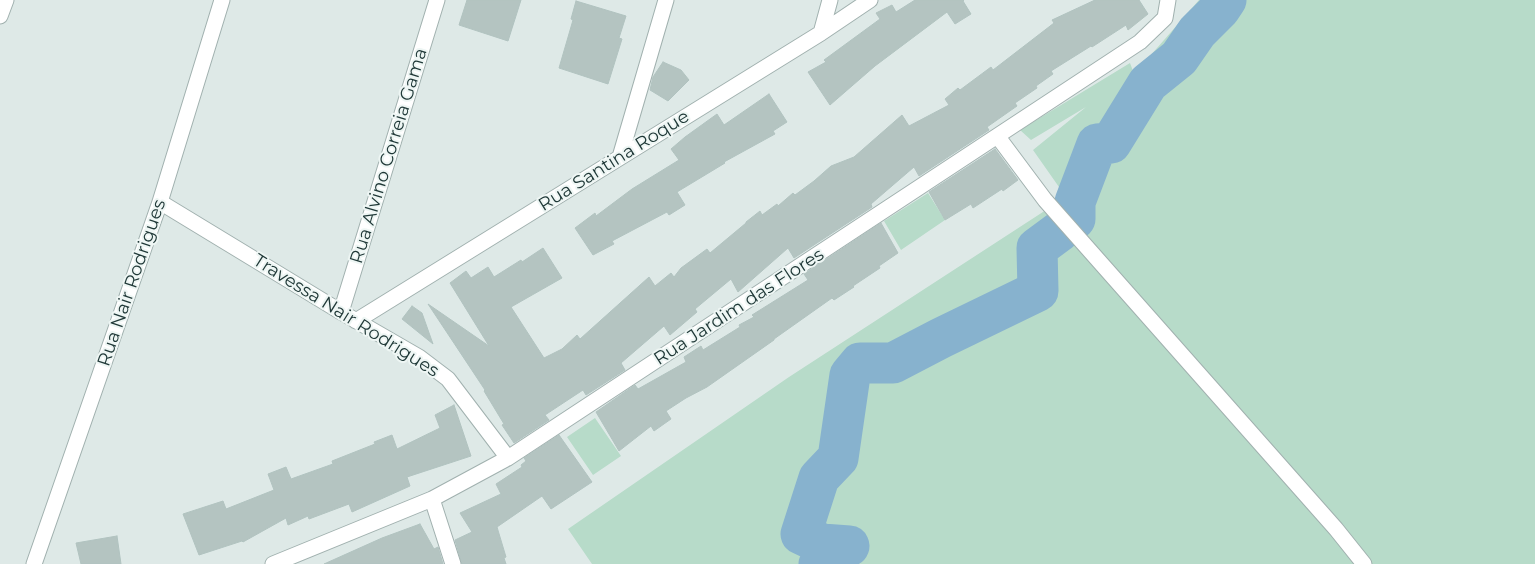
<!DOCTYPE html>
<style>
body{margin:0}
canvas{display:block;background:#dee9e7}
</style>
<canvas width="1535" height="564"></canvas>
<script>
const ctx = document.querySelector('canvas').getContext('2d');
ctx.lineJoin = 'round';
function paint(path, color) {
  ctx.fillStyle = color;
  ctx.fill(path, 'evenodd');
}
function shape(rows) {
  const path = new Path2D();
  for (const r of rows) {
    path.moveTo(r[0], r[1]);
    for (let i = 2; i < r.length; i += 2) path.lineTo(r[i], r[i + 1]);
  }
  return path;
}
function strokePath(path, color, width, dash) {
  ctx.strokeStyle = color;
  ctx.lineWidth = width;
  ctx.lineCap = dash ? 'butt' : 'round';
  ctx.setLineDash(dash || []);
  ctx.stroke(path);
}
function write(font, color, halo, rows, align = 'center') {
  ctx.font = font + ' Montserrat,sans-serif';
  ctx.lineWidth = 4;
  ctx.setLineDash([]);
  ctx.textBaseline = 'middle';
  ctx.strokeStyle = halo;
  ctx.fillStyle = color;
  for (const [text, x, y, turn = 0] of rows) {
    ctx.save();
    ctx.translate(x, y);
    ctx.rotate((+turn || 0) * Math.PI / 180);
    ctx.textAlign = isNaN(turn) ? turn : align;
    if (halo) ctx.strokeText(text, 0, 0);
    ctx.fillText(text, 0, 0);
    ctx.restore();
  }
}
const green = shape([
 [1199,0,1535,0,1535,564,592,564,568,529,789,377,1066,197,1033,150,1086,107,1031,140,1020,130,1130,63,1133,71,1143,64],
 [928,193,945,220,901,250,884,221],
 [595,418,621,456,593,475,567,437]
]);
const river = shape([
 [1075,219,1075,202,1097,144,1111,143,1148,83,1179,58,1197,32,1220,9,1226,0],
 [819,564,823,558,849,546,822,544,801,534,819,478,838,458,850,375,860,363,893,363,941,338,1038,291,1037,248,1060,231]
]);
const building = shape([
 [467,0,521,0,508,41,459,25,467,0],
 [915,0,964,0,963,1,971,14,955,24,947,12,875,66,830,105,808,72,826,62,824,60,880,19,876,13,892,5,896,12,915,0],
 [1095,0,1139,0,1148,14,1128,30,1126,25,1092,47,1091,46,1051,71,1053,74,1036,86,1037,88,1015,103,1017,106,987,127,989,130,919,176,914,167,871,204,872,207,794,258,788,248,738,292,731,279,695,309,697,312,670,335,664,326,621,363,625,370,586,395,583,390,545,415,549,420,514,443,502,425,504,424,484,391,485,390,428,304,489,346,450,283,466,271,471,278,488,267,494,277,521,260,522,262,543,248,562,278,511,307,544,358,562,349,577,335,580,339,649,277,655,286,671,273,674,277,681,268,707,249,710,253,746,223,746,222,760,211,762,215,777,204,778,206,793,193,795,195,814,181,831,166,854,157,902,115,909,126,949,105,945,99,958,88,960,90,991,67,993,70,1054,23,1052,20,1095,0],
 [576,1,626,16,619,38,622,39,608,84,559,68,573,20,571,19,576,1],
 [663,62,681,70,689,80,668,101,650,90,653,77,663,62],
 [769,94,787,122,773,131,775,134,724,162,725,163,677,192,685,205,669,215,667,212,612,241,614,244,593,255,575,228,595,213,596,216,632,189,679,160,671,149,685,137,717,114,724,125,769,94],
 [995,149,1018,180,1003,191,1002,189,973,208,971,204,945,220,929,192,995,149],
 [881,223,898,253,879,266,880,268,853,286,854,287,834,300,832,298,774,339,774,340,707,387,686,398,666,411,671,419,654,431,651,426,619,451,596,412,635,385,638,389,686,362,684,357,701,346,703,350,740,327,739,325,754,317,752,315,808,280,804,274,881,223],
 [412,306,422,313,433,344,402,319,412,306],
 [454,405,471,456,407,477,410,486,352,512,349,504,309,519,308,516,288,525,286,518,243,542,242,541,199,555,183,514,223,501,226,509,274,490,268,474,286,467,291,479,333,464,332,461,375,444,374,442,392,435,397,449,440,428,435,415,454,405],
 [559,435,592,482,551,509,542,496,497,527,506,557,504,558,506,564,462,564,455,540,472,532,460,513,501,494,496,484,522,467,521,465,526,461,524,458,559,435],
 [420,524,434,549,438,547,443,564,324,564,382,538,420,524],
 [117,536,121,564,81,564,76,543,117,536]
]);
const street = shape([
 [0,16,6,0],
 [821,33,830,0],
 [998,137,1045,200,1336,529,1364,564],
 [620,157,666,0],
 [160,202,341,312,419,357,448,379,508,458],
 [341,312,437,0],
 [356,321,821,33,870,0],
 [432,499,453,564],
 [34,564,160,202,222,0],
 [273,564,432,499,508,458,1140,42,1165,18,1168,0]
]);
const streetNames = [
 ["Rua Alvino Correia Gama",389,156,-73],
 ["Rua Santina Roque",614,161,-32],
 ["Rua Nair Rodrigues",132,283,-71],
 ["Rua Jardim das Flores",739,307,-33],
 ["Travessa Nair Rodrigues",346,316,32]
];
paint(green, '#b7dbc9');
strokePath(river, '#87b2ce', 41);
paint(building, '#b4c4c1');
strokePath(building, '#b1c3c0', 1);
strokePath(street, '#a1b1af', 17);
strokePath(street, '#fff', 15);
write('18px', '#203938', '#eef6f4', streetNames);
</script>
